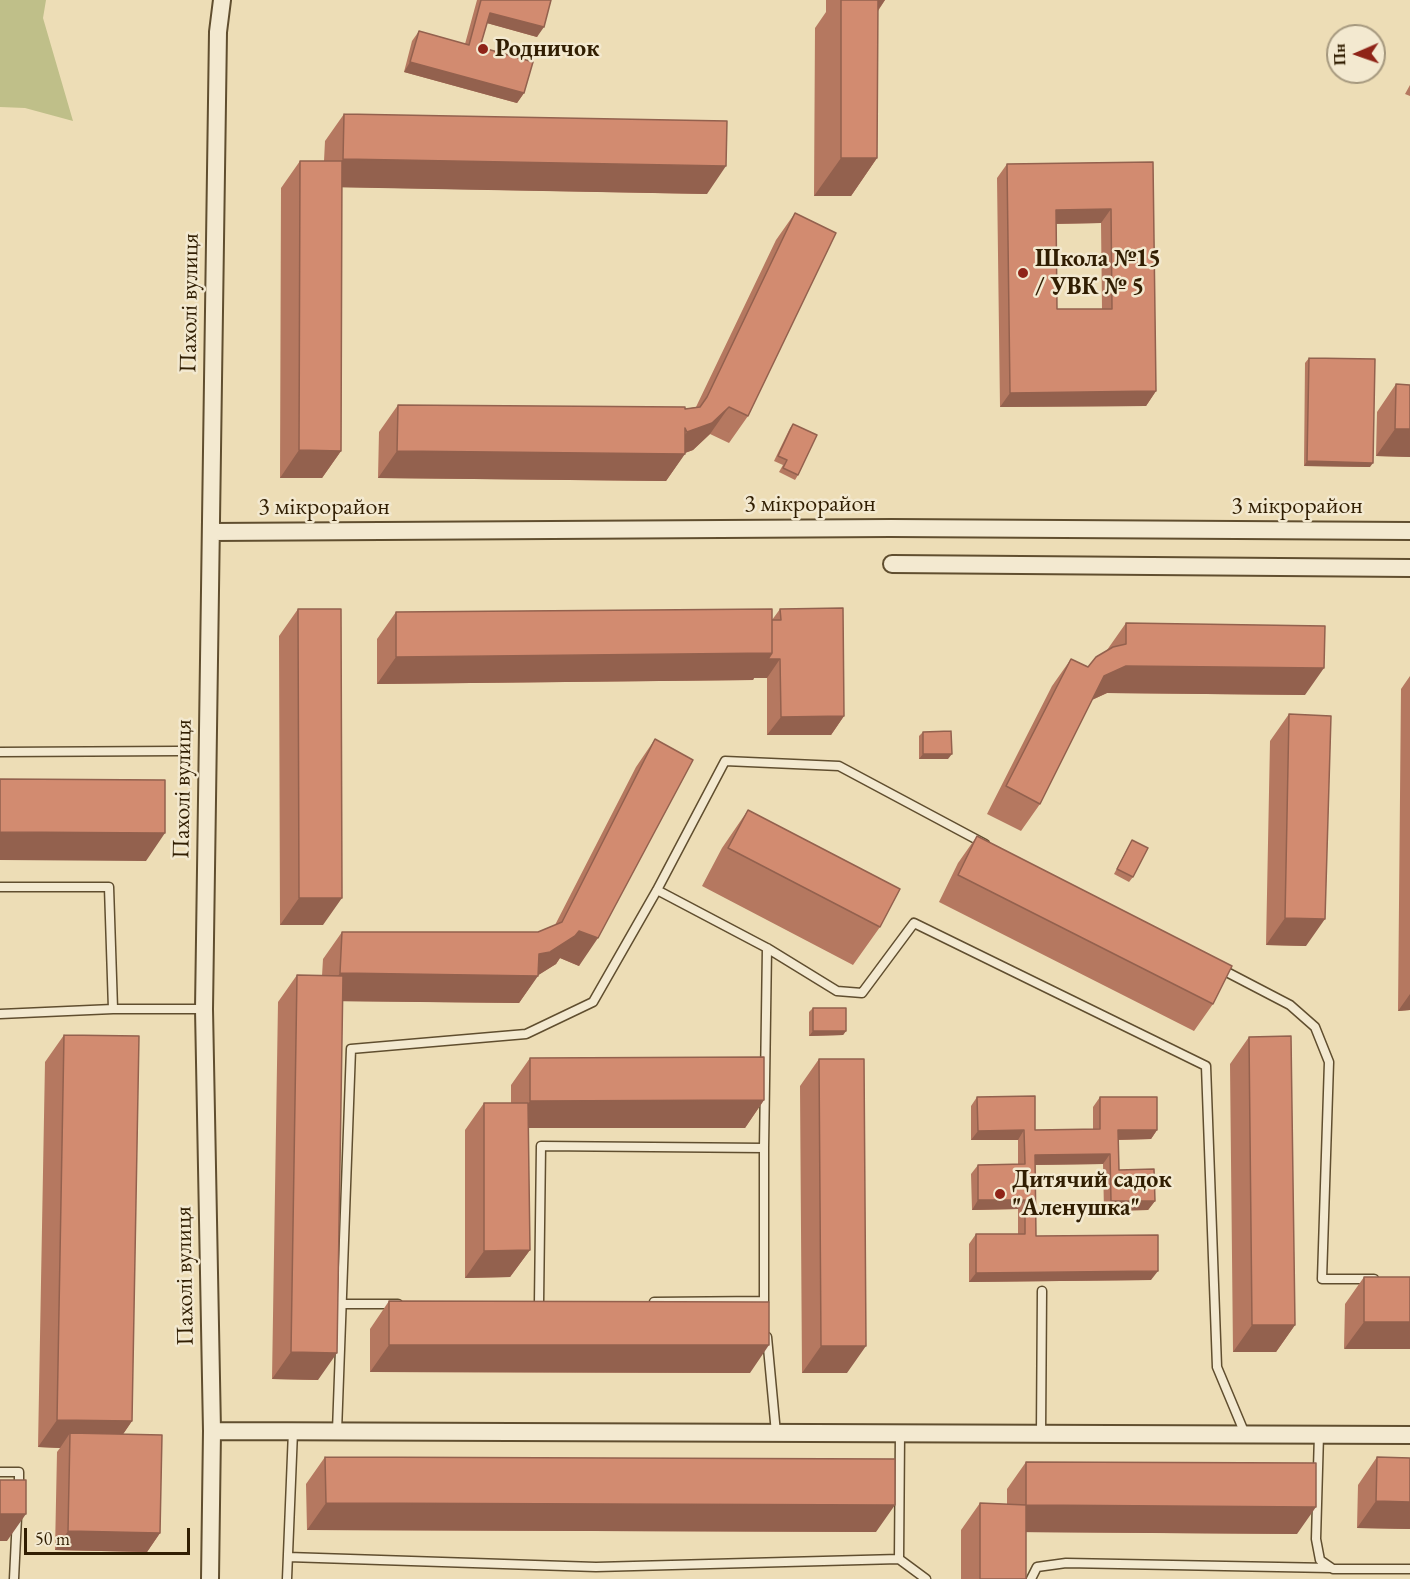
<!DOCTYPE html>
<meta charset="utf-8">
<style>
body{margin:0}
#map{position:relative;width:1410px;height:1579px;overflow:hidden;background:#edddb6;font-family:"EB Garamond",serif}
canvas{display:block}
.north{position:absolute;left:1326px;top:24px;width:60px;height:60px;box-sizing:border-box;background:#f3e9d0;border:2px solid #a5987e;border-radius:50%;rotate:268deg;font-size:16px;font-weight:700;line-height:24px;text-align:center;color:#311e02}
.north::after{content:'';display:block;margin:auto;width:21px;height:27px;background:#8f2418;clip-path:polygon(50% 0,100% 100%,50% 72%,0 100%)}
.scale{position:absolute;left:24px;top:1528px;width:166px;height:27px;box-sizing:border-box;border:3px solid #311e02;border-top:0;padding-left:8px;font-size:18px;line-height:21px;white-space:nowrap;color:#311e02;-webkit-text-stroke:4px #f3e9d0;paint-order:stroke}
</style>
<div id="map">
<canvas width="1410" height="1579"></canvas>
<div class="north">Пн</div>
<div class="scale">50 m</div>
</div>
<script>
const ctx = document.querySelector('canvas').getContext('2d');
ctx.lineJoin = 'round';
function paint(path, color) {
  ctx.fillStyle = color;
  ctx.fill(path, 'evenodd');
}
function shape(rows) {
  const path = new Path2D();
  for (const r of rows) {
    path.moveTo(r[0], r[1]);
    for (let i = 2; i < r.length; i += 2) path.lineTo(r[i], r[i + 1]);
  }
  return path;
}
function strokePath(path, color, width, dash) {
  ctx.strokeStyle = color;
  ctx.lineWidth = width;
  ctx.lineCap = dash ? 'butt' : 'round';
  ctx.setLineDash(dash || []);
  ctx.stroke(path);
}
function write(font, color, halo, rows, align = 'center') {
  ctx.font = font + ' "EB Garamond",serif';
  ctx.lineWidth = 5;
  ctx.setLineDash([]);
  ctx.textBaseline = 'middle';
  ctx.strokeStyle = halo;
  ctx.fillStyle = color;
  for (const [text, x, y, turn = 0] of rows) {
    ctx.save();
    ctx.translate(x, y);
    ctx.rotate((+turn || 0) * Math.PI / 180);
    ctx.textAlign = isNaN(turn) ? turn : align;
    if (halo) ctx.strokeText(text, 0, 0);
    ctx.fillText(text, 0, 0);
    ctx.restore();
  }
}
const green = shape([
 [0,0,46,0,43,18,73,121,25,108,0,107]
]);
const lane = shape([
 [0,752,178,751],
 [0,887,109,887,113,1009,204,1009],
 [657,890,767,948,837,991,862,993,914,923,1206,1066,1217,1367,1245,1434],
 [1219,968,1290,1005,1315,1027,1329,1062,1322,1279,1374,1279],
 [0,1014,113,1009],
 [764,1148,767,948],
 [539,1303,541,1146,764,1148,764,1301,654,1302],
 [341,1304,398,1304],
 [767,1337,776,1433],
 [337,1431,351,1049,526,1034,593,1002,657,890,725,761,839,766,985,844],
 [900,1433,899,1559,926,1579],
 [1041,1433,1042,1291],
 [1319,1434,1316,1539,1320,1560,1333,1569,1410,1569],
 [0,1472,19,1472,19,1489],
 [288,1557,596,1567,899,1559],
 [14,1579,17,1517],
 [287,1579,293,1431],
 [1031,1579,1037,1567,1066,1563,1331,1568]
]);
const street = shape([
 [211,532,891,528,1410,531],
 [892,564,1410,568],
 [212,1431,1410,1435],
 [210,1579,212,1431,204,1009,218,32,222,0]
]);
const wall = shape([
 [477,0,551,0,537,37,487,23,480,47,524,93,517,103,404,72,412,41,419,31,465,44],
 [826,0,885,0,878,11,877,158,851,196,814,196,815,28,826,12],
 [1410,85,1410,96,1405,94],
 [344,114,707,194,342,187,341,451,322,478,280,478,281,188,300,161,324,161,325,141],
 [1153,162,1156,391,1146,406,1000,407,997,178,1007,164],
 [1101,223,1102,309,1057,309,1056,224],
 [795,213,748,416,729,443,710,434,693,450,685,453,666,481,378,478,379,432,398,405,685,409,696,407,776,240],
 [1309,358,1370,467,1304,466,1305,363],
 [1396,384,1410,457,1376,456,1377,412],
 [793,424,798,475,795,480,779,472,783,465,774,461,790,428],
 [298,609,323,925,280,925,279,636],
 [780,609,844,716,831,735,767,735,767,678,754,678,753,680,377,684,377,639,396,612,772,620],
 [1126,623,1305,695,1107,693,1092,700,1040,804,1021,831,987,814,1052,686,1071,659,1088,667,1107,650],
 [1410,676,1410,1010,1398,1011,1401,689],
 [1289,714,1306,946,1266,945,1270,741],
 [923,732,948,759,919,759,919,736],
 [655,739,579,966,560,958,556,964,538,975,519,1003,342,1001,318,1380,272,1379,278,1002,297,975,322,976,323,959,342,932,538,932,555,925,636,767],
 [748,810,880,927,853,965,702,886,722,848],
 [977,836,1213,1004,1194,1031,939,902,958,863],
 [1132,840,1133,877,1129,882,1114,874],
 [813,1008,846,1031,843,1035,809,1036,809,1012],
 [64,1035,132,1421,123,1434,160,1533,147,1552,55,1550,57,1452,60,1448,38,1447,45,1062],
 [1249,1037,1295,1325,1276,1352,1233,1352,1230,1064],
 [530,1058,764,1100,745,1128,528,1128,530,1250,510,1277,465,1278,465,1130,484,1103,511,1103,511,1085],
 [819,1059,847,1373,802,1373,800,1086],
 [977,1097,1035,1130,1093,1129,1093,1107,1100,1097,1157,1130,1151,1139,1118,1140,1119,1170,1155,1201,1148,1210,1104,1211,1103,1164,1035,1165,1036,1236,1151,1280,969,1282,969,1244,976,1234,1018,1234,1018,1209,972,1210,971,1174,978,1165,1018,1164,1018,1140,971,1140,971,1106],
 [1364,1277,1410,1277,1344,1349,1345,1304],
 [389,1301,750,1373,370,1372,370,1329],
 [325,1457,876,1532,307,1530,306,1484],
 [1377,1457,1410,1458,1410,1529,1357,1528,1358,1485],
 [1026,1462,1297,1534,1026,1532,1026,1579,961,1579,961,1530,980,1503,1007,1504,1007,1489]
]);
const shadedWall = shape([
 [869,0,885,0,867,26],
 [490,13,544,27,537,37,483,22],
 [410,62,524,93,517,103,404,72],
 [841,158,877,158,851,196,814,196],
 [343,159,726,166,707,194,324,187],
 [1111,209,1101,223,1046,224,1056,210],
 [1156,391,1146,406,1000,407,1010,393],
 [729,407,710,434,693,450,682,454,685,454,666,481,378,478,397,451,671,454,687,432],
 [1395,429,1410,429,1410,457,1376,456],
 [299,450,341,451,322,478,280,478],
 [1307,461,1373,463,1370,467,1304,466],
 [772,653,780,659,767,678,754,678,753,680,377,684,396,657],
 [1126,666,1324,668,1305,695,1107,693,1085,703,1104,676],
 [844,716,831,735,767,735,781,717],
 [923,754,952,754,948,759,919,759],
 [0,832,165,833,146,861,0,860],
 [299,898,342,898,323,925,280,925],
 [1285,918,1325,919,1306,946,1266,945],
 [579,931,598,938,579,966,560,958,556,964,537,976,538,976,519,1003,321,1001,340,973,539,954],
 [1410,994,1410,1010,1398,1011],
 [813,1031,846,1031,843,1035,809,1036],
 [764,1100,745,1128,511,1128,530,1101],
 [1024,1130,1018,1140,971,1140,978,1131],
 [1118,1130,1157,1130,1151,1139,1111,1140],
 [1110,1154,1103,1164,1028,1165,1035,1155],
 [978,1200,1025,1200,1018,1209,972,1210],
 [1111,1201,1155,1201,1148,1210,1104,1211],
 [530,1250,510,1277,465,1278,484,1251],
 [1158,1271,1151,1280,969,1282,976,1273],
 [1364,1322,1410,1322,1410,1349,1344,1349],
 [1252,1325,1295,1325,1276,1352,1233,1352],
 [389,1345,769,1345,750,1373,370,1372],
 [821,1346,866,1346,847,1373,802,1373],
 [291,1352,337,1353,318,1380,272,1379],
 [57,1420,132,1421,113,1449,70,1433,60,1448,38,1447],
 [1376,1501,1410,1502,1410,1529,1357,1528],
 [326,1503,895,1505,876,1532,307,1530],
 [1026,1505,1316,1507,1297,1534,1007,1532],
 [0,1514,26,1514,7,1541,0,1541],
 [68,1531,160,1533,147,1552,55,1550]
]);
const building = shape([
 [481,0,551,0,544,27,490,13,480,47,533,62,524,93,410,62,419,31,469,45,481,0],
 [841,0,878,0,877,158,841,158,841,0],
 [344,114,727,121,726,166,343,159,344,114],
 [300,161,342,161,341,451,299,450,300,161],
 [1153,162,1156,391,1010,393,1007,164,1153,162],
 [1111,209,1112,309,1057,309,1056,210,1111,209],
 [795,213,836,233,748,416,729,407,712,423,687,432,685,428,685,454,397,451,398,405,685,407,685,409,700,407,707,397,795,213],
 [1309,358,1375,359,1373,463,1307,461,1309,358],
 [1396,384,1410,385,1410,429,1395,429,1396,384],
 [793,424,817,435,798,475,783,468,787,460,778,456,793,424],
 [843,608,844,716,781,717,780,659,768,659,772,653,772,620,781,620,780,609,843,608],
 [298,609,341,609,342,898,299,898,298,609],
 [772,609,772,653,396,657,396,612,772,609],
 [1126,623,1325,626,1324,668,1126,666,1104,676,1040,804,1006,786,1071,659,1088,667,1096,657,1113,647,1126,644,1126,623],
 [1289,714,1331,716,1325,919,1285,918,1289,714],
 [951,731,952,754,923,754,923,732,951,731],
 [655,739,693,760,598,938,579,931,575,936,550,952,539,954,538,976,340,973,342,932,538,932,562,922,655,739],
 [0,779,165,780,165,833,0,832,0,779],
 [748,810,900,889,880,927,728,848,748,810],
 [977,836,1232,966,1213,1004,958,875,977,836],
 [1132,840,1148,848,1133,877,1117,869,1132,840],
 [297,975,343,976,337,1353,291,1352,297,975],
 [813,1008,846,1008,846,1031,813,1031,813,1008],
 [64,1035,139,1036,132,1421,57,1420,64,1035],
 [1291,1036,1295,1325,1252,1325,1249,1037,1291,1036],
 [764,1057,764,1100,530,1101,530,1058,764,1057],
 [819,1059,864,1059,866,1346,821,1346,819,1059],
 [1035,1096,1035,1130,1100,1129,1100,1097,1157,1097,1157,1130,1118,1130,1119,1170,1154,1169,1155,1201,1111,1201,1110,1154,1035,1155,1036,1236,1158,1235,1158,1271,976,1273,976,1234,1025,1234,1025,1200,978,1200,978,1165,1025,1164,1024,1130,978,1131,977,1097,1035,1096],
 [484,1103,528,1103,530,1250,484,1251,484,1103],
 [1364,1277,1410,1277,1410,1322,1364,1322,1364,1277],
 [389,1301,769,1302,769,1345,389,1345,389,1301],
 [70,1433,162,1435,160,1533,68,1531,70,1433],
 [325,1457,895,1459,895,1505,326,1503,325,1457],
 [1377,1457,1410,1458,1410,1502,1376,1501,1377,1457],
 [1026,1462,1316,1463,1316,1507,1026,1505,1026,1462],
 [0,1480,26,1480,26,1514,0,1514,0,1480],
 [980,1503,1026,1505,1026,1579,980,1579,980,1503]
]);
const markers = [
 [483,49,6,"#8f2418"],
 [1023,273,6,"#8f2418"],
 [1000,1194,6,"#8f2418"]
];
const poiNames = [
 ["Родничок",495,49],
 ["Школа №15",1035,259],
 ["/ УВК № 5",1035,287],
 ["Дитячий садок",1012,1180],
 ["\"Аленушка\"",1012,1208]
];
const streetNames = [
 ["Пахолі вулиця",190,303,-89],
 ["3 мікрорайон",810,504],
 ["3 мікрорайон",1297,506],
 ["3 мікрорайон",324,507],
 ["Пахолі вулиця",183,789,-89],
 ["Пахолі вулиця",185,1276,-91]
];
paint(green, '#bfbf89');
strokePath(lane, '#604e2f', 11);
strokePath(street, '#604e2f', 20);
strokePath(lane, '#f3e9d0', 8);
strokePath(street, '#f3e9d0', 16);
paint(wall, '#b57860');
paint(shadedWall, '#93614e');
paint(building, '#d28b70');
strokePath(building, '#93614e', 1.5);
for (const [x, y, r, color] of markers) {
  const dot = new Path2D();
  dot.arc(x, y, r, 0, 2 * Math.PI);
  ctx.fillStyle = color;
  ctx.fill(dot);
  strokePath(dot, '#f3e9d0', 2);
}
write('bold 24px', '#311e02', '#f3e9d0', poiNames, 'left');
write('24px', '#311e02', '#f3e9d0', streetNames);
</script>
